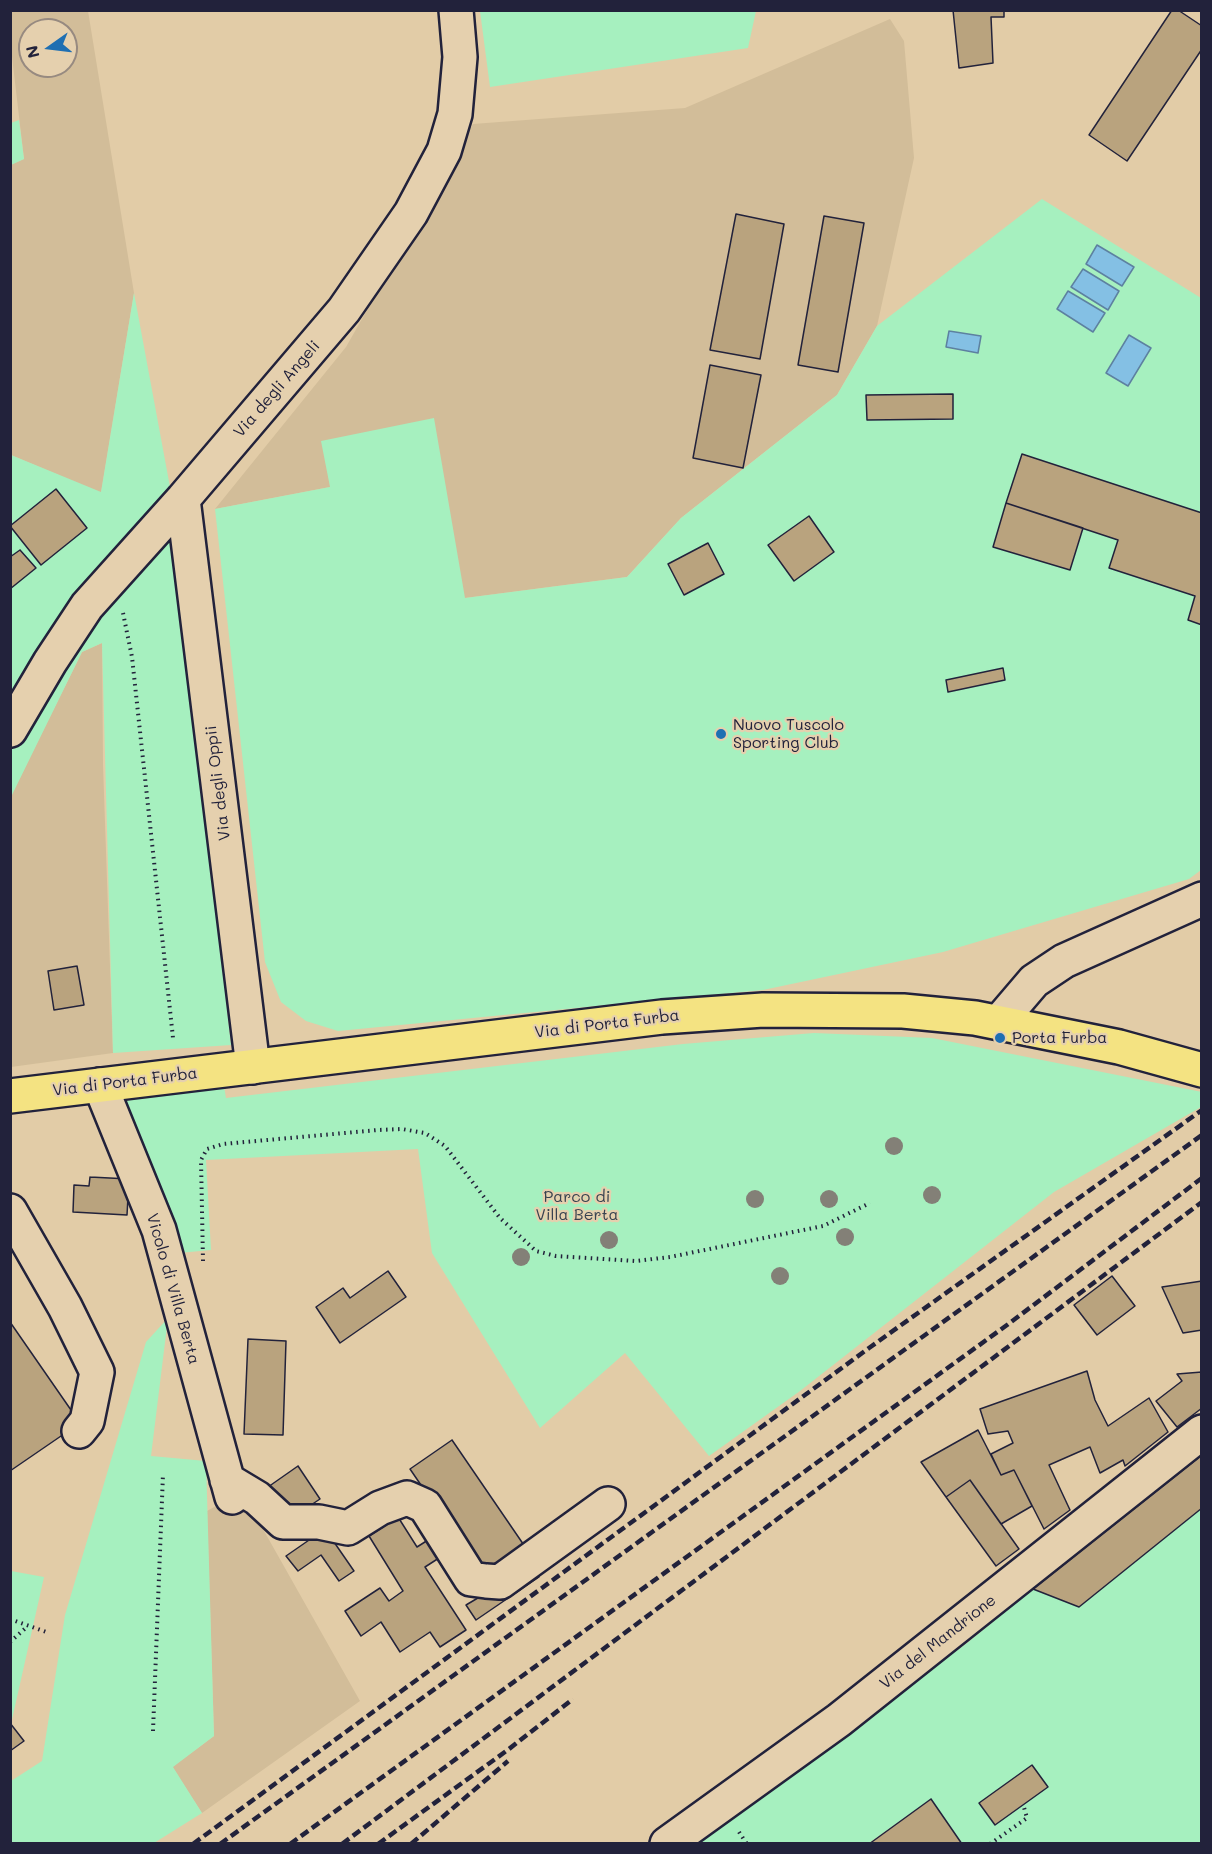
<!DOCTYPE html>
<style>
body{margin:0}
#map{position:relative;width:1212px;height:1854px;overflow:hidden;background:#e2cca7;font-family:Mali,sans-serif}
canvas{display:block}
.frame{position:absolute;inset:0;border:12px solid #22223b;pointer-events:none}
.north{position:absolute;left:18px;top:18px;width:60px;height:60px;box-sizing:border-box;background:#e5d0ae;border:2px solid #978a80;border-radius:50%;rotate:256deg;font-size:16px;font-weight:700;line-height:24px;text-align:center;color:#22223b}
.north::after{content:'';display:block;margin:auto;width:21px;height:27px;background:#1f6fb2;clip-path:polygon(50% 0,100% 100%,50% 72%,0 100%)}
</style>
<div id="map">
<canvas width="1212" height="1854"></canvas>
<div class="frame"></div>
<div class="north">N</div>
</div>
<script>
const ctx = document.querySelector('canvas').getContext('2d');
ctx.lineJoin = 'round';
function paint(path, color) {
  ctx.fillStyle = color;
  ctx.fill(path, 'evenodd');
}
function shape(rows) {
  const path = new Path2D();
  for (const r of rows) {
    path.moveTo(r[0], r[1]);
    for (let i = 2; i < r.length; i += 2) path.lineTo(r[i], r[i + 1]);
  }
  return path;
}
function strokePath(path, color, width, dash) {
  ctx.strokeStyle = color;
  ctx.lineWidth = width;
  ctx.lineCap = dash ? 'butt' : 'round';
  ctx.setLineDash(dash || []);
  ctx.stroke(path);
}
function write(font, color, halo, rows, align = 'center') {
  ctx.font = font + ' Mali,sans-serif';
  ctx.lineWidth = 4.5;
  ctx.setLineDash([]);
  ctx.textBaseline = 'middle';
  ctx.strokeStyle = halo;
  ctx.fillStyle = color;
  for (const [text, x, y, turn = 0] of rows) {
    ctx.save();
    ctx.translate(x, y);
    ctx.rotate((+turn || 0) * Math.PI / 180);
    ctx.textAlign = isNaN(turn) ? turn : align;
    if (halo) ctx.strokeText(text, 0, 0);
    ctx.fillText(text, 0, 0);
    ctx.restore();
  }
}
const built = shape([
 [11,11,88,11,134,293,101,493,11,455,10,165,24,159,11,48],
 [30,30,66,30,66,66,30,66],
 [890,19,904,41,914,158,877,326,837,395,681,518,627,577,465,598,330,487,215,509,346,347,473,124,685,108],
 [102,643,103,765,113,1053,11,1067,10,797,82,652],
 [232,1497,246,1499,360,1701,202,1813,172,1767,214,1736,207,1511]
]);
const green = shape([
 [480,11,480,10,756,11,748,48,490,87],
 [19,120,24,159,11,165,11,123],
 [1042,199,1201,298,1201,870,1189,879,943,952,763,990,338,1031,306,1021,281,1002,265,962,215,509,330,487,321,441,434,418,465,598,627,577,681,518,837,395,877,326],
 [134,293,170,487,231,1045,113,1053,102,643,82,652,11,797,11,455,101,492],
 [814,1033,932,1038,1202,1092,1201,1107,1054,1192,800,1391,709,1456,625,1353,540,1428,432,1253,418,1149,206,1160,211,1250,179,1253,123,1101,224,1086,226,1098,683,1044],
 [168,1318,151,1456,206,1461,214,1736,173,1767,202,1813,154,1843,11,1844,11,1781,42,1761,65,1615,146,1342],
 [1201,1508,1201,1843,962,1843,931,1799,869,1843,690,1844,967,1643,1033,1589,1079,1607],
 [1032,1765,1047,1787,995,1824,979,1803],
 [11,1571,44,1577,11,1724,10,1723]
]);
const water = shape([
 [1097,245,1134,267,1122,286,1086,264,1097,245],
 [1083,269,1119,291,1108,310,1071,287,1083,269],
 [1068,291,1105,313,1093,332,1057,309,1068,291],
 [949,331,981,336,978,353,946,347,949,331],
 [1129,335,1151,348,1128,386,1106,373,1129,335]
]);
const building = shape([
 [953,10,1004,10,1004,17,991,17,993,63,959,68,953,10],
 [1172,10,1178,10,1202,26,1202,49,1127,161,1089,135,1172,10],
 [736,214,784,224,760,359,710,350,736,214],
 [824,216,864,223,838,372,798,365,824,216],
 [710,365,761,375,743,468,693,458,710,365],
 [953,394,953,419,867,420,866,395,953,394],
 [1022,454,1202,513,1202,625,1188,620,1195,596,1109,568,1118,540,1006,503,1022,454],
 [56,489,87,528,41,565,10,526,56,489],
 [1006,503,1083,528,1070,570,993,547,1006,503],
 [809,516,834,552,794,581,768,545,809,516],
 [708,543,724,574,684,595,668,564,708,543],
 [20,550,36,568,10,589,10,557,20,550],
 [1003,668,1005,680,948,692,946,680,1003,668],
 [77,966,84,1005,54,1010,48,971,77,966],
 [90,1177,129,1179,127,1215,73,1212,74,1185,89,1186,90,1177],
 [388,1271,406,1297,340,1343,316,1307,343,1288,350,1298,388,1271],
 [1112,1276,1135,1306,1097,1335,1074,1305,1112,1276],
 [1202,1281,1202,1330,1183,1333,1162,1287,1202,1281],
 [10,1322,80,1423,10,1471,10,1322],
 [248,1339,286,1341,283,1435,244,1434,248,1339],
 [1087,1371,1095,1400,1108,1426,1149,1398,1168,1432,1125,1466,1123,1460,1100,1473,1090,1447,1049,1465,1070,1510,1044,1529,1014,1470,1001,1475,991,1454,1013,1443,1008,1431,988,1434,980,1409,1087,1371],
 [1202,1372,1202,1408,1177,1427,1156,1401,1182,1381,1177,1374,1202,1372],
 [978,1430,1001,1475,1014,1470,1032,1506,1001,1524,970,1480,946,1497,921,1462,978,1430],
 [452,1440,530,1554,499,1575,481,1573,410,1469,452,1440],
 [1202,1455,1202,1508,1079,1607,1033,1589,1202,1455],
 [298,1466,320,1499,290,1519,268,1487,298,1466],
 [970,1480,1019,1549,996,1566,946,1497,970,1480],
 [398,1517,417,1547,428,1540,439,1558,425,1567,466,1630,440,1647,430,1632,400,1652,381,1622,361,1636,345,1611,380,1588,389,1601,403,1591,369,1536,398,1517],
 [325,1529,354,1571,339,1581,321,1555,298,1571,286,1556,325,1529],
 [532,1566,539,1577,476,1620,466,1605,532,1566],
 [10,1723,24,1741,10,1751,10,1723],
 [1032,1765,1048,1787,995,1825,979,1803,1032,1765],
 [931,1799,962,1844,869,1844,931,1799]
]);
const path = shape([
 [123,613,132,657,173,1038],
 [203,1261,201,1160,207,1149,223,1144,378,1130,402,1129,425,1133,445,1146,500,1218,536,1251,556,1256,636,1261,670,1257,823,1226,870,1203],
 [10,1619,49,1633],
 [10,1642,28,1626],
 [153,1731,163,1474],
 [739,1832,747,1844],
 [990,1844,1027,1818,1023,1804]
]);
const minor = shape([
 [183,499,253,1067],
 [10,730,50,662,87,606,183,499,344,310,411,213,444,151,455,114,460,57,456,10],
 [999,1022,1034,981,1064,961,1202,899],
 [100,1085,159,1230,232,1497],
 [10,1211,65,1307,97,1372,87,1421,79,1431],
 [227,1480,257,1498,283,1522,319,1522,348,1528,380,1508,407,1498,425,1506,471,1579,486,1581,500,1582,608,1504],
 [667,1844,839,1720,1202,1432]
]);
const major = shape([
 [10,1096,662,1017,763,1010,903,1011,975,1018,1119,1047,1202,1070]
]);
const rail = shape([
 [193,1844,869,1348,1202,1110],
 [220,1844,1202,1135],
 [290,1844,1007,1325,1202,1178],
 [342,1844,1202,1202],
 [378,1844,509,1749,573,1699],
 [411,1844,508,1761]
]);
const trees = [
 [894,1146],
 [932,1195],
 [755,1199],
 [829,1199],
 [845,1237],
 [609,1240],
 [521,1257],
 [780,1276]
];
const markers = [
 [721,734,6,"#1f6fb2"],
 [1000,1038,6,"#1f6fb2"]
];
const streetNames = [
 ["Via degli Angeli",277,389,-49],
 ["Via degli Oppii",218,783,-97],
 ["Via di Porta Furba",607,1024,-7],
 ["Via di Porta Furba",125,1082,-7],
 ["Vicolo di Villa Berta",173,1289,74],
 ["Via del Mandrione",938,1642,-38]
];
const poiNames = [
 ["Nuovo Tuscolo",733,725],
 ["Sporting Club",733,743],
 ["Porta Furba",1012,1038]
];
const parkNames = [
 ["Parco di",577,1197],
 ["Villa Berta",577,1215]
];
paint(built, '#d2bd99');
paint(green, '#a6f0bf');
paint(water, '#84c0e4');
strokePath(water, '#5d81a0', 1.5);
paint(building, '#b9a37e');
strokePath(building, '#22223b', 1.5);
strokePath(minor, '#22223b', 38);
strokePath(major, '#22223b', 38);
strokePath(path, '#22223b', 4, [1.5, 4.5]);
strokePath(minor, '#e5d0ae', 33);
strokePath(major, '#f4e382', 33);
strokePath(rail, '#22223b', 4.5, [9, 4.5]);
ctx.fillStyle = '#838077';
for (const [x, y] of trees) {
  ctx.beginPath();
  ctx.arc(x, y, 9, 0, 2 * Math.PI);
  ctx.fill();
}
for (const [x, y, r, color] of markers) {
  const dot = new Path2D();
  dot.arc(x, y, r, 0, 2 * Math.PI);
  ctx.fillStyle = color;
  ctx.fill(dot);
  strokePath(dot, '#e5d0ae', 2);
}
write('16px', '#22223b', '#e5d0ae', streetNames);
write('16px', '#22223b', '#e5d0ae', poiNames, 'left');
write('16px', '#36414f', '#e5d0ae', parkNames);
</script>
